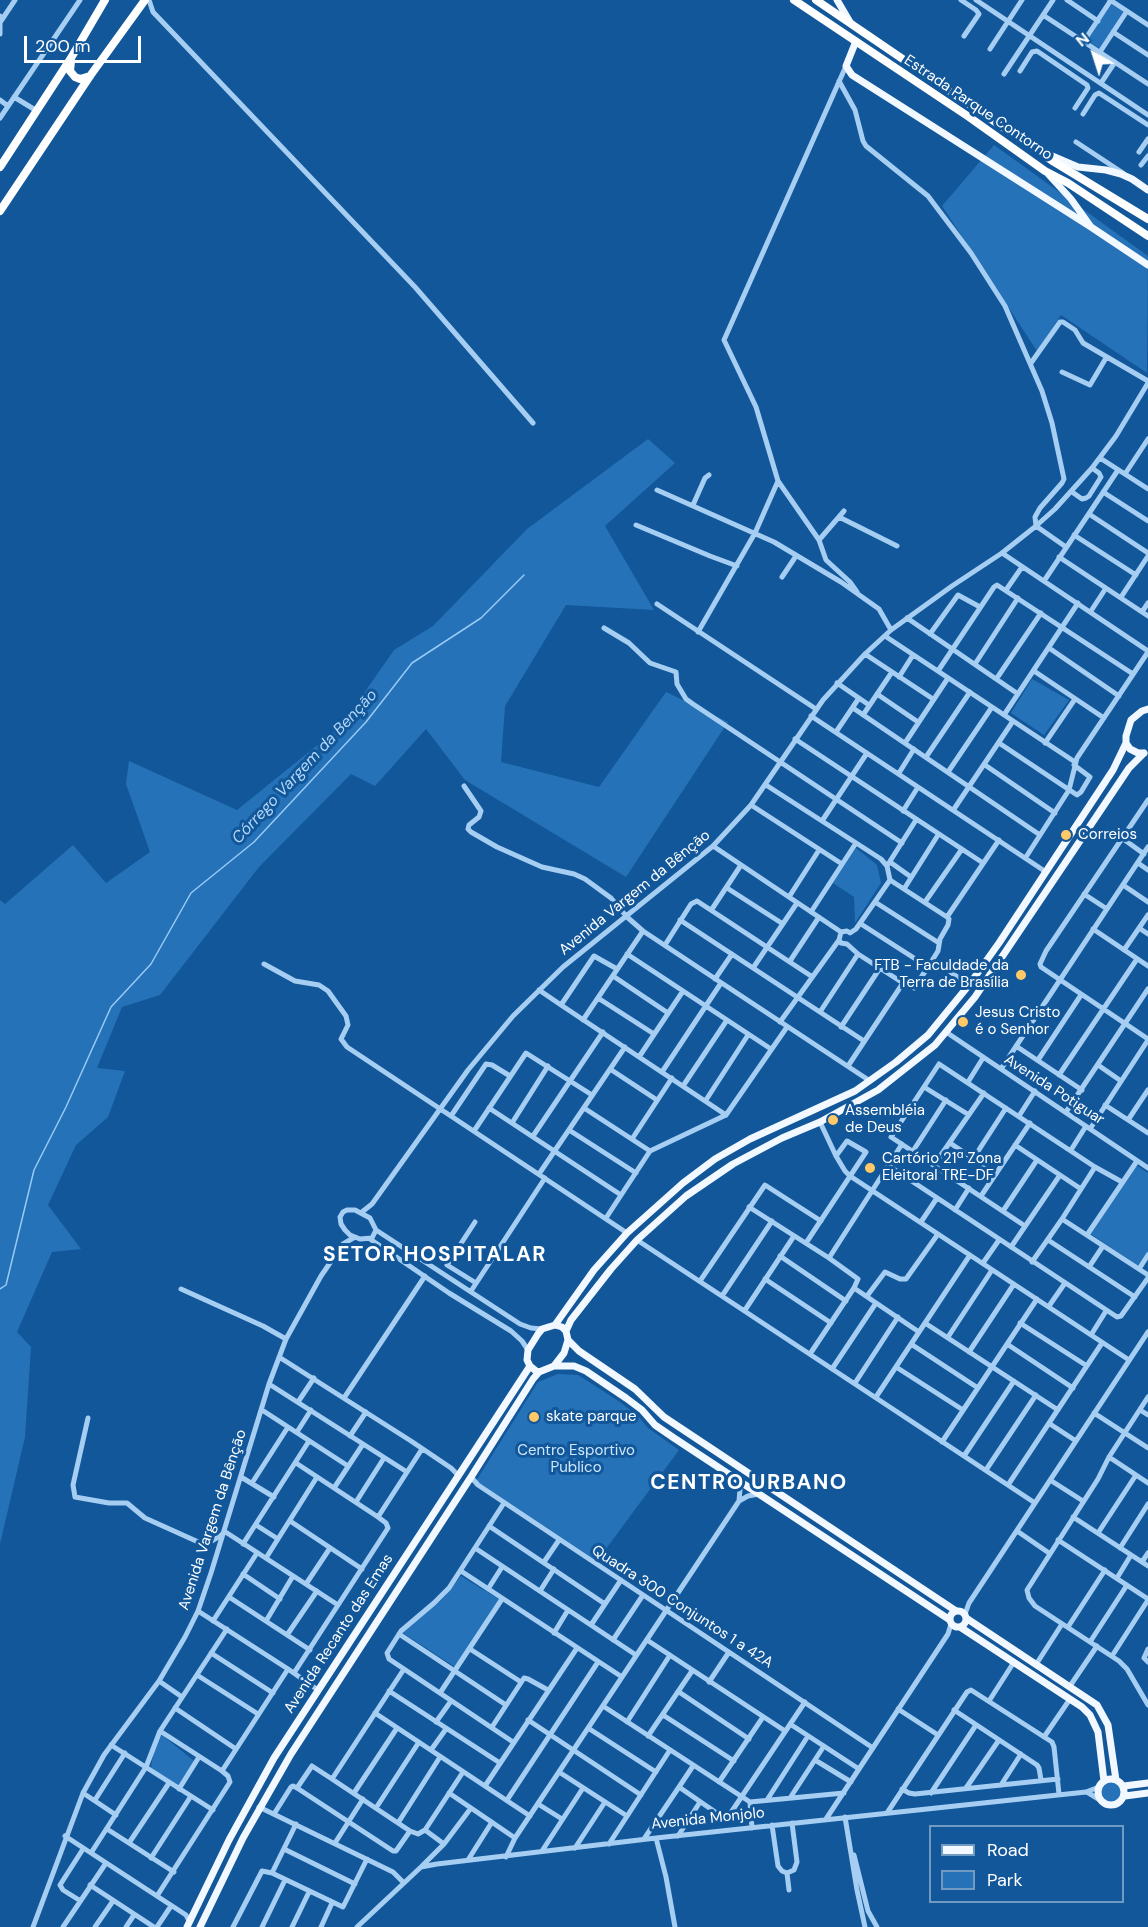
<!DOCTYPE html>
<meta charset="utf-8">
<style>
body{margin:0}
#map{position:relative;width:1148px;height:1927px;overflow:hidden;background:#12579a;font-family:"DM Sans",sans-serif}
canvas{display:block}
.legend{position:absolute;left:929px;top:1825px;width:195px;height:78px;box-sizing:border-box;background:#12579a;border:2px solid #719ac2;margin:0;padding:8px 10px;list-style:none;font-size:18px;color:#fff}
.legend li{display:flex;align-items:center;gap:12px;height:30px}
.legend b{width:30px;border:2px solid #719ac2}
.north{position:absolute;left:1064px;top:24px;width:60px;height:60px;-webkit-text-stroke:4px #12579a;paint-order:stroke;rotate:321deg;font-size:16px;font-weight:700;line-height:24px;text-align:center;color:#fff}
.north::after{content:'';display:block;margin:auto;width:21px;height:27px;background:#fff;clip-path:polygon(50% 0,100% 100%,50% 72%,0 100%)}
.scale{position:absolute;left:24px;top:36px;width:117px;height:27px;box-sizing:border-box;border:3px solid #fff;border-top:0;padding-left:8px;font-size:18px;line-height:21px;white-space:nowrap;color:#fff;-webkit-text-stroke:4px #12579a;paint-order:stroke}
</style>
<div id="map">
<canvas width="1148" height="1927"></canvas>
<ul class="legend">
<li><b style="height:8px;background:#f2f8ff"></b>Road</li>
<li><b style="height:16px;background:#2572b8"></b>Park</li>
</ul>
<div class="north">N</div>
<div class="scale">200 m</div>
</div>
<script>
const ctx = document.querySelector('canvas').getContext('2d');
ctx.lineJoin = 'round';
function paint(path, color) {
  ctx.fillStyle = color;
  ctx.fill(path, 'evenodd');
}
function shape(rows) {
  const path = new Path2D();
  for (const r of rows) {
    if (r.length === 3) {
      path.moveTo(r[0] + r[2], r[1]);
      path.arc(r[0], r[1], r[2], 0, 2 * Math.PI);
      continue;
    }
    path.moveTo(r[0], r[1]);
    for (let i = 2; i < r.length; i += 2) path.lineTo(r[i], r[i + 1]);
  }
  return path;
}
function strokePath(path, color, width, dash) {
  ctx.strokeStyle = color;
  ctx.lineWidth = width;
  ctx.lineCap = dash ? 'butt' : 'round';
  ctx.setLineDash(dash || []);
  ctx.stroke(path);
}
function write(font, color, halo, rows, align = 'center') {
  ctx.font = font + ' "DM Sans",sans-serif';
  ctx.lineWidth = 6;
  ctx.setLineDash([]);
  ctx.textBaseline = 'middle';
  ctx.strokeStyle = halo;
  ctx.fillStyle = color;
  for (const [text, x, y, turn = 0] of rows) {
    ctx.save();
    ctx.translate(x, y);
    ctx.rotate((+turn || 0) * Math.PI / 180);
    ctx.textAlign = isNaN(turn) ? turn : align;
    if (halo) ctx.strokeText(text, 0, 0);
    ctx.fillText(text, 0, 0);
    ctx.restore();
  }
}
const green = shape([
 [1111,4,1125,13,1101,49,1087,41],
 [994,145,1148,256,1147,373,1061,315,1037,351,942,206],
 [648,439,675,463,605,526,654,610,566,605,505,706,501,762,599,787,666,692,728,722,626,877,465,780,426,729,375,786,351,774,259,867,160,995,122,1007,97,1068,125,1071,108,1117,76,1145,48,1205,81,1249,52,1252,17,1332,31,1347,25,1437,0,1544,0,900,5,904,73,845,106,883,150,852,126,784,129,761,237,810,341,726,394,650,433,626,527,529],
 [1032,679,1069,700,1044,735,1011,713],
 [856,848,877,865,881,883,855,923,854,897,833,883],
 [1136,1165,1148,1173,1148,1254,1140,1267,1091,1234],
 [558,1374,578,1375,617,1400,638,1416,648,1428,679,1450,597,1561,476,1481,538,1382],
 [461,1576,500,1600,455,1667,403,1633,445,1596],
 [162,1735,194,1761,179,1786,151,1768,154,1748],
 [1111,1792,12]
]);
const stream = shape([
 [0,1289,6,1285,34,1170,66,1107,111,1007,151,964,191,893,254,842,366,722,412,663,481,618,524,575]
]);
const minor = shape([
 [149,0,153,12,415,287,533,423],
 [961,0,976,10,979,14,964,36],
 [976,0,1148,115],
 [1067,0,1098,21],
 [1110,0,1148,25],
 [1043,15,1148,84],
 [0,16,0,34],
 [1,21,15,0],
 [1113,32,1148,55],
 [1084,41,1111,0],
 [990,49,1022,0],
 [1100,52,1127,11],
 [846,66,724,340,756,407,778,481,819,540,826,560,850,582,857,592],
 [1020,71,1032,52,1037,51,1087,85,1088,88,1075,108],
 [1004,74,1053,0],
 [839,81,855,110,863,141,866,146,928,196,971,253,1005,306,1042,391,1052,423,1064,479,1062,483,1040,508,1035,517,1036,526,1066,547],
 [1101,83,1115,62],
 [14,97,37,111],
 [0,100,8,106],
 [1083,114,1095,95,1099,93,1148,125],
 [0,118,80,0],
 [1076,142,1123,173],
 [1139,152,1148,139],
 [1141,165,1148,156],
 [1031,363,1060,322,1063,322,1075,330,1083,343,1148,381],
 [1062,372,1090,385,1106,358],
 [1100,458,1148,489],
 [1125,474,1148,439],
 [657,490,774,542,841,582,879,609,891,630],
 [1072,492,1082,499,1086,498,1089,496,1101,477,1099,473,1092,468],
 [1103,492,1148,521],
 [693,505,705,478,709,475],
 [1089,514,1148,553],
 [839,517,897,546],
 [636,525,710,556,737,566],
 [1074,535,1136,575],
 [819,540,844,511],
 [1002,553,1148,651],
 [1059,557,1148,616],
 [782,577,796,556],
 [1044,581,1118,470],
 [1006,590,1022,567],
 [1121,597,1148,556],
 [657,604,816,709],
 [1091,611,1106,588],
 [1142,612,1148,603],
 [907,618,1018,694],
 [604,628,629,643,650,663,676,672,677,684,686,699,693,704,902,843],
 [698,632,755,533,778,481],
 [930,634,958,595,980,607],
 [885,636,1075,762],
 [1049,648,1119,696],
 [865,654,933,699],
 [975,664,1018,598],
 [938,671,994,587,997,585,1133,674],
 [1034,671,1104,718],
 [899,677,913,655],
 [997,678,1041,613],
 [837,683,869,705],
 [877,694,918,722],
 [853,708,1040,835],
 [863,715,892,672],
 [1004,715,1078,603],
 [811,716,1046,872],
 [836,732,859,698],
 [795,739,983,863],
 [905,743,948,678],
 [999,743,1077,795,1081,792,1090,777,1074,765],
 [1045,743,1075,699],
 [926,757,970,692],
 [985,765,1055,813],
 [948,772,992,707],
 [899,773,914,749],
 [766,785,881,859,887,866,890,880,947,917],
 [464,786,481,811,479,817,469,825,468,829,471,832,497,847,542,867,574,874,585,879,611,898,627,917,643,931,870,1081],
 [1148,800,1046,951,1040,964,1041,967,1148,1039],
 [751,805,842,864],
 [954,809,1013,721],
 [903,811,918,787],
 [822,821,867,753],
 [1122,838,1144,854],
 [713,846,841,932,847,931,850,933,856,929,890,880],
 [1026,857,1069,790,1077,758,1148,652],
 [890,862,911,877],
 [1138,863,1148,870],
 [887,866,916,820],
 [1123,885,1148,902],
 [727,888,783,924],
 [904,889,938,835],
 [1084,894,1107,909],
 [789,897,819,850],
 [875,902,939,943],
 [925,902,962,849],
 [712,909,741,865],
 [811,912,856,843],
 [680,920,864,1041],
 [861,924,928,967],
 [1139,928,1148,934],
 [1093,929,1148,966],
 [839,940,841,943,847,944,858,954,903,983],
 [665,945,691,904,697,901,811,976],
 [1124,950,1148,915],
 [627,954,771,1049],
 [933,960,969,985],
 [790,961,819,917],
 [264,964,295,981,319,985,328,991,346,1016,348,1025,341,1039,347,1047,627,1233],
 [753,968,797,903],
 [613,976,668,1013],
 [715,979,732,954],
 [539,990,561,1005,594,956,617,969],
 [598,998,654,1034],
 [561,1005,726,1115],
 [820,1012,858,954],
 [583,1020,643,931],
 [780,1022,839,940,841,932],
 [841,1027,880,968],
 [946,1032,1148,1168],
 [1016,1046,1082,1090],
 [639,1057,683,991],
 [1038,1060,1081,995],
 [1098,1065,1121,1081],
 [848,1066,903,983,914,988,928,967,938,951,940,939,948,925,949,919,947,917,999,840],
 [610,1069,657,1100],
 [1001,1069,1148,847],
 [662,1072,721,983],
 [1059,1075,1137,959],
 [968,1082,983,1058],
 [683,1086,727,1020],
 [924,1087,969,1115],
 [706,1100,748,1035],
 [1105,1105,1148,1133],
 [489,1108,621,1195],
 [584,1108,650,1151],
 [1066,1112,1148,989],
 [451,1116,486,1064,492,1065,510,1076],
 [1019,1116,1035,1091],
 [1128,1120,1148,1090],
 [820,1122,836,1156,845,1171,850,1176,1129,1360],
 [512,1123,548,1066],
 [1090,1129,1148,1040],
 [569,1130,636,1173],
 [474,1131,526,1053,592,1095],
 [533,1136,603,1032],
 [632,1139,672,1078],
 [950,1143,996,1174],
 [1015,1145,1081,1189],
 [1071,1150,1086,1126],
 [913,1151,946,1100],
 [973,1159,1006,1108],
 [934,1165,984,1093],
 [889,1166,1117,1317,1121,1316,1148,1278],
 [539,1174,625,1047],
 [981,1196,1030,1123],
 [749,1207,829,1258,858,1279,854,1288,810,1354],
 [347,1210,355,1210,370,1218,376,1230,372,1238,360,1239,350,1235,345,1230,341,1224,340,1217,343,1212,347,1210],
 [955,1210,969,1188],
 [1003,1211,1037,1160],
 [362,1212,372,1204,468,1070,513,1016,563,967,713,846,751,805,823,700,865,654,891,630,952,586,1002,553,1036,526,1055,509,1092,468,1116,436,1148,383],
 [606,1218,650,1151,726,1115,787,1027],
 [1062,1219,1095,1167],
 [475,1222,447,1265,476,1283],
 [921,1222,937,1198],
 [1025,1226,891,1137,939,1064,1095,1167,1122,1182],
 [376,1230,520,1324,531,1328,542,1329],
 [1087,1235,1137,1161],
 [370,1239,449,1293,511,1331,522,1341,528,1350],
 [637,1240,1035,1503],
 [1048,1240,1135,1297],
 [806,1243,866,1152,847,1141,836,1156],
 [1011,1247,1060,1175],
 [780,1256,846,1301],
 [829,1258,902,1144],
 [1032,1262,1062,1219,1148,1275],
 [983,1263,999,1240],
 [1089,1267,1103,1246],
 [1139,1269,1148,1255],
 [765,1279,831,1323],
 [700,1281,765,1185,821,1221],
 [854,1288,919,1332],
 [181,1289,263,1326,286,1339],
 [471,1291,545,1178],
 [722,1296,772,1221],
 [867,1296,885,1272,900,1279,906,1279,938,1234],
 [1049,1306,1065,1283],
 [745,1310,794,1236],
 [925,1323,1058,1410],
 [1020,1323,1087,1366],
 [1091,1335,1106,1311],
 [948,1337,992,1270],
 [911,1344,978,1388],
 [1007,1344,1073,1388],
 [969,1352,1014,1284],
 [279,1357,411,1441,451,1468,458,1475],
 [896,1367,963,1410],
 [832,1369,876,1303],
 [855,1383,898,1317],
 [269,1384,407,1472],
 [876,1397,970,1255],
 [1148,1397,1109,1457,1098,1479,1027,1590,1029,1598,1035,1606,1119,1661,1127,1669,1148,1705],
 [344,1398,425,1276],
 [298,1402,314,1378],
 [262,1410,348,1466],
 [1140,1410,1148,1415],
 [1094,1413,1148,1448],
 [88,1418,73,1485,75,1497,109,1503,127,1503,145,1518,205,1545,223,1534],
 [1050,1424,1076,1441],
 [297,1432,311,1410],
 [350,1436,366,1412],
 [942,1442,1037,1299],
 [964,1456,1014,1381],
 [1109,1457,1148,1483],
 [986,1470,1036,1395],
 [241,1477,274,1497],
 [471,1477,478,1485,873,1748],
 [1050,1480,1083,1501],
 [252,1483,288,1427],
 [1008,1485,1102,1343],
 [334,1488,363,1444],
 [739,1501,748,1496,759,1494],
 [356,1502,384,1458],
 [378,1517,422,1449],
 [1073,1517,1148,1566],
 [290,1521,362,1569],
 [256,1525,278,1539],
 [489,1526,605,1604],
 [224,1531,338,1605],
 [1017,1531,1049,1553],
 [1098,1533,1136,1475],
 [1058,1540,1148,1599],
 [243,1544,309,1441],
 [475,1548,636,1655],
 [1120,1548,1148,1504],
 [266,1558,317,1477],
 [544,1562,559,1540],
 [1142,1562,1148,1553],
 [461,1571,622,1677],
 [243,1574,280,1599],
 [1117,1578,1131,1555],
 [306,1584,330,1548],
 [488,1589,502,1567],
 [540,1591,554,1569],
 [229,1597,310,1650],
 [198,1611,288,1669,318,1690],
 [965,1614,969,1603,1148,1332],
 [213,1621,257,1553],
 [266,1621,293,1576],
 [591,1625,621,1580],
 [1068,1627,1105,1570],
 [554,1633,568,1610],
 [399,1634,506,1705],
 [287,1635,317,1591],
 [613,1640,643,1595],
 [647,1640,785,1731],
 [1090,1642,1127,1585],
 [470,1649,521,1682],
 [1148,1649,1144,1658,1148,1662],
 [211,1653,273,1693],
 [1112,1656,1148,1600],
 [1037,1663,1062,1624],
 [404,1669,513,1742],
 [294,1673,388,1528,386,1523,378,1517,296,1463],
 [197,1675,258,1714],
 [159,1681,182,1697],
 [709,1682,729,1652],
 [1070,1686,1097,1646],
 [389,1691,500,1763],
 [679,1692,749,1739],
 [440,1693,502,1599],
 [989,1701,1014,1662],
 [603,1706,750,1802,844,1793],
 [175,1708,236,1749],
 [898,1709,938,1735],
 [954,1710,1037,1765,1039,1768,1041,1780],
 [375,1713,530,1816],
 [663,1715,734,1761],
 [528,1720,641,1795],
 [436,1722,451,1701],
 [627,1722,670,1655],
 [790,1724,859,1769],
 [492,1727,524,1678,528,1679,548,1690],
 [588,1728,656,1772],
 [648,1736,692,1671],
 [1044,1737,1070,1699],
 [111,1745,213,1810],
 [431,1750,446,1729],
 [815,1760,851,1782],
 [693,1766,679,1787,721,1816,728,1817,805,1702],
 [222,1771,288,1669],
 [559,1772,627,1816],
 [332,1779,410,1831,418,1834,425,1830,463,1772],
 [719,1782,763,1717],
 [1001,1785,1021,1754],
 [485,1786,577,1648],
 [297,1788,393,1851,396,1851,410,1831],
 [966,1788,999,1740],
 [179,1789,199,1757],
 [902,1789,909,1793,915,1794,1058,1779],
 [1087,1792,1100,1800],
 [83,1793,116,1815],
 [354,1793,397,1728],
 [449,1793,515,1838],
 [931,1793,976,1725],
 [790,1798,824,1746],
 [95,1800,125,1753],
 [507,1800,598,1662],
 [767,1800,808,1736],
 [750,1802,752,1828],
 [538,1804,562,1819],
 [259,1807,393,1872,404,1883],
 [376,1808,419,1742],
 [887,1813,967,1692,971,1690,1052,1742,1054,1747,1059,1794],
 [274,1814,291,1787,293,1786,297,1788,312,1766,332,1779,404,1669,389,1659,387,1653,401,1631,434,1603,449,1588,504,1503],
 [845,1817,857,1890,865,1927],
 [826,1819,948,1634,951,1624],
 [398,1823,440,1757],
 [772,1825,778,1866,782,1871,787,1873,794,1870,797,1862,792,1823],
 [107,1829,174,1872],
 [425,1830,444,1844],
 [65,1836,186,1915,189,1921],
 [678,1836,700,1802],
 [656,1838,666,1877,675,1927],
 [644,1839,679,1787],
 [129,1843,169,1783],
 [335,1843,363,1799],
 [609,1844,670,1750],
 [575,1848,605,1802],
 [284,1849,355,1884],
 [542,1851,583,1788],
 [91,1853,146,1767,160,1731,227,1629],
 [854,1855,868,1911,877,1927],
 [506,1857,515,1838,739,1501,740,1489,738,1480],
 [151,1858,191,1796],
 [468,1860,492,1822],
 [422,1866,444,1844,471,1808],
 [272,1873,296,1824],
 [787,1873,789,1890],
 [90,1885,154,1927],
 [157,1896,230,1782,228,1776,222,1771,160,1731],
 [79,1900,63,1890,60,1885,83,1849],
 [33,1927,83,1793,104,1755,159,1681,185,1637,198,1611,211,1573,269,1384,286,1339,321,1276,343,1244,355,1237],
 [63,1927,106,1863],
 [95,1927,113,1901],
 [126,1927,134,1915],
 [157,1927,171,1906],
 [233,1927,262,1871,272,1873,343,1907,367,1859],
 [262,1927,285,1880],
 [292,1927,309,1892],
 [321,1927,332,1903],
 [357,1927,421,1867,437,1864,656,1838,1086,1792,1099,1787]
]);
const major = shape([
 [837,0,850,22],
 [856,41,846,66,852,75,1091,227],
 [1050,155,1078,167,1106,170,1121,174,1132,179,1148,190],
 [1049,175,1071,199,1091,227,1148,265],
 [1144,753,1138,753,1130,749,1126,743,1126,736,1131,720,1142,711,1148,709],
 [555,1325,594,1270,627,1233,683,1183,715,1159,750,1139,855,1091,896,1062,928,1035,969,985,999,943,1113,770,1126,743],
 [555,1325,562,1327,566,1331,568,1340,564,1353,554,1366,539,1372,536,1371,530,1366,527,1360,528,1350,538,1334,542,1329,555,1325],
 [566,1331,571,1320,611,1269,637,1240,686,1196,733,1164,782,1138,820,1122,878,1090,935,1045,975,997,1129,768,1144,753],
 [568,1340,579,1351,635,1389,664,1417,956,1611],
 [554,1366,574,1366,586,1371,626,1398,642,1410,655,1425,674,1438,950,1620],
 [958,1619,8],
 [966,1618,1097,1705,1108,1725,1116,1780],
 [960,1627,1082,1707,1090,1715,1098,1732,1104,1781],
 [1111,1792,13],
 [1124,1786,1148,1783],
 [1125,1796,1148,1793],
 [187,1927,229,1840,274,1758,530,1366],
 [200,1927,243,1838,291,1754,471,1477,533,1379,539,1372]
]);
const highway = shape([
 [794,0,969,117,1045,171,1068,183,1148,236],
 [816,0,1051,160,1148,219],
 [71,61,70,71,75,77,80,79,90,76],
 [0,167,71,58,105,0],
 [0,211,90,76,145,0]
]);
const markers = [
 [1066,835,6,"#ffc968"],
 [1021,975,6,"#ffc968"],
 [963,1022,6,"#ffc968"],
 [833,1120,6,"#ffc968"],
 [870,1168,6,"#ffc968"],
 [534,1417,6,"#ffc968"]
];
const streetNames = [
 ["Estrada Parque Contorno",978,108,34],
 ["Avenida Vargem da Bênção",635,893,-39],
 ["Avenida Potiguar",1054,1090,33],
 ["Avenida Vargem da Bênção",213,1520,-72],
 ["Quadra 300 Conjuntos 1 a 42A",682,1607,33],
 ["Avenida Recanto das Emas",339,1634,-57],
 ["Avenida Monjolo",708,1819,-6]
];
const poiNames = [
 ["Correios",1078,835],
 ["FTB - Faculdade da",1009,966,"right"],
 ["Terra de Brasília",1009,983,"right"],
 ["Jesus Cristo",975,1013],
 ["é o Senhor",975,1030],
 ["Assembléia",845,1111],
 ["de Deus",845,1128],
 ["Cartório 21ª Zona",882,1159],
 ["Eleitoral TRE-DF",882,1176],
 ["skate parque",546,1417]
];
const parkNames = [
 ["Centro Esportivo",576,1451],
 ["Publico",576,1468]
];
const waterNames = [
 ["Córrego Vargem da Benção",305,767,-47]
];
const districtNames = [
 ["SETOR HOSPITALAR",435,1255],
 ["CENTRO URBANO",749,1483]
];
paint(green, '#2572b8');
strokePath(stream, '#98caf6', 1.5);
strokePath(minor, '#a6cef3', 5);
strokePath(major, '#f2f8ff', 7);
strokePath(highway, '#fff', 8);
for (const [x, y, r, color] of markers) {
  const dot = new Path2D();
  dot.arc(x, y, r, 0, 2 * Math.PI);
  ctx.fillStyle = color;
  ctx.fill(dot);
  strokePath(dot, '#12579a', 2);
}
write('15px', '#fff', '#12579a', streetNames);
write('15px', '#fff', '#12579a', poiNames, 'left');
write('15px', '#cee7fd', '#12579a', parkNames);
write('italic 16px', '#b2d8fa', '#12579a', waterNames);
ctx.letterSpacing = '1.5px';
write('bold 21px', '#fff', '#12579a', districtNames);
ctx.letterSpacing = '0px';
</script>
